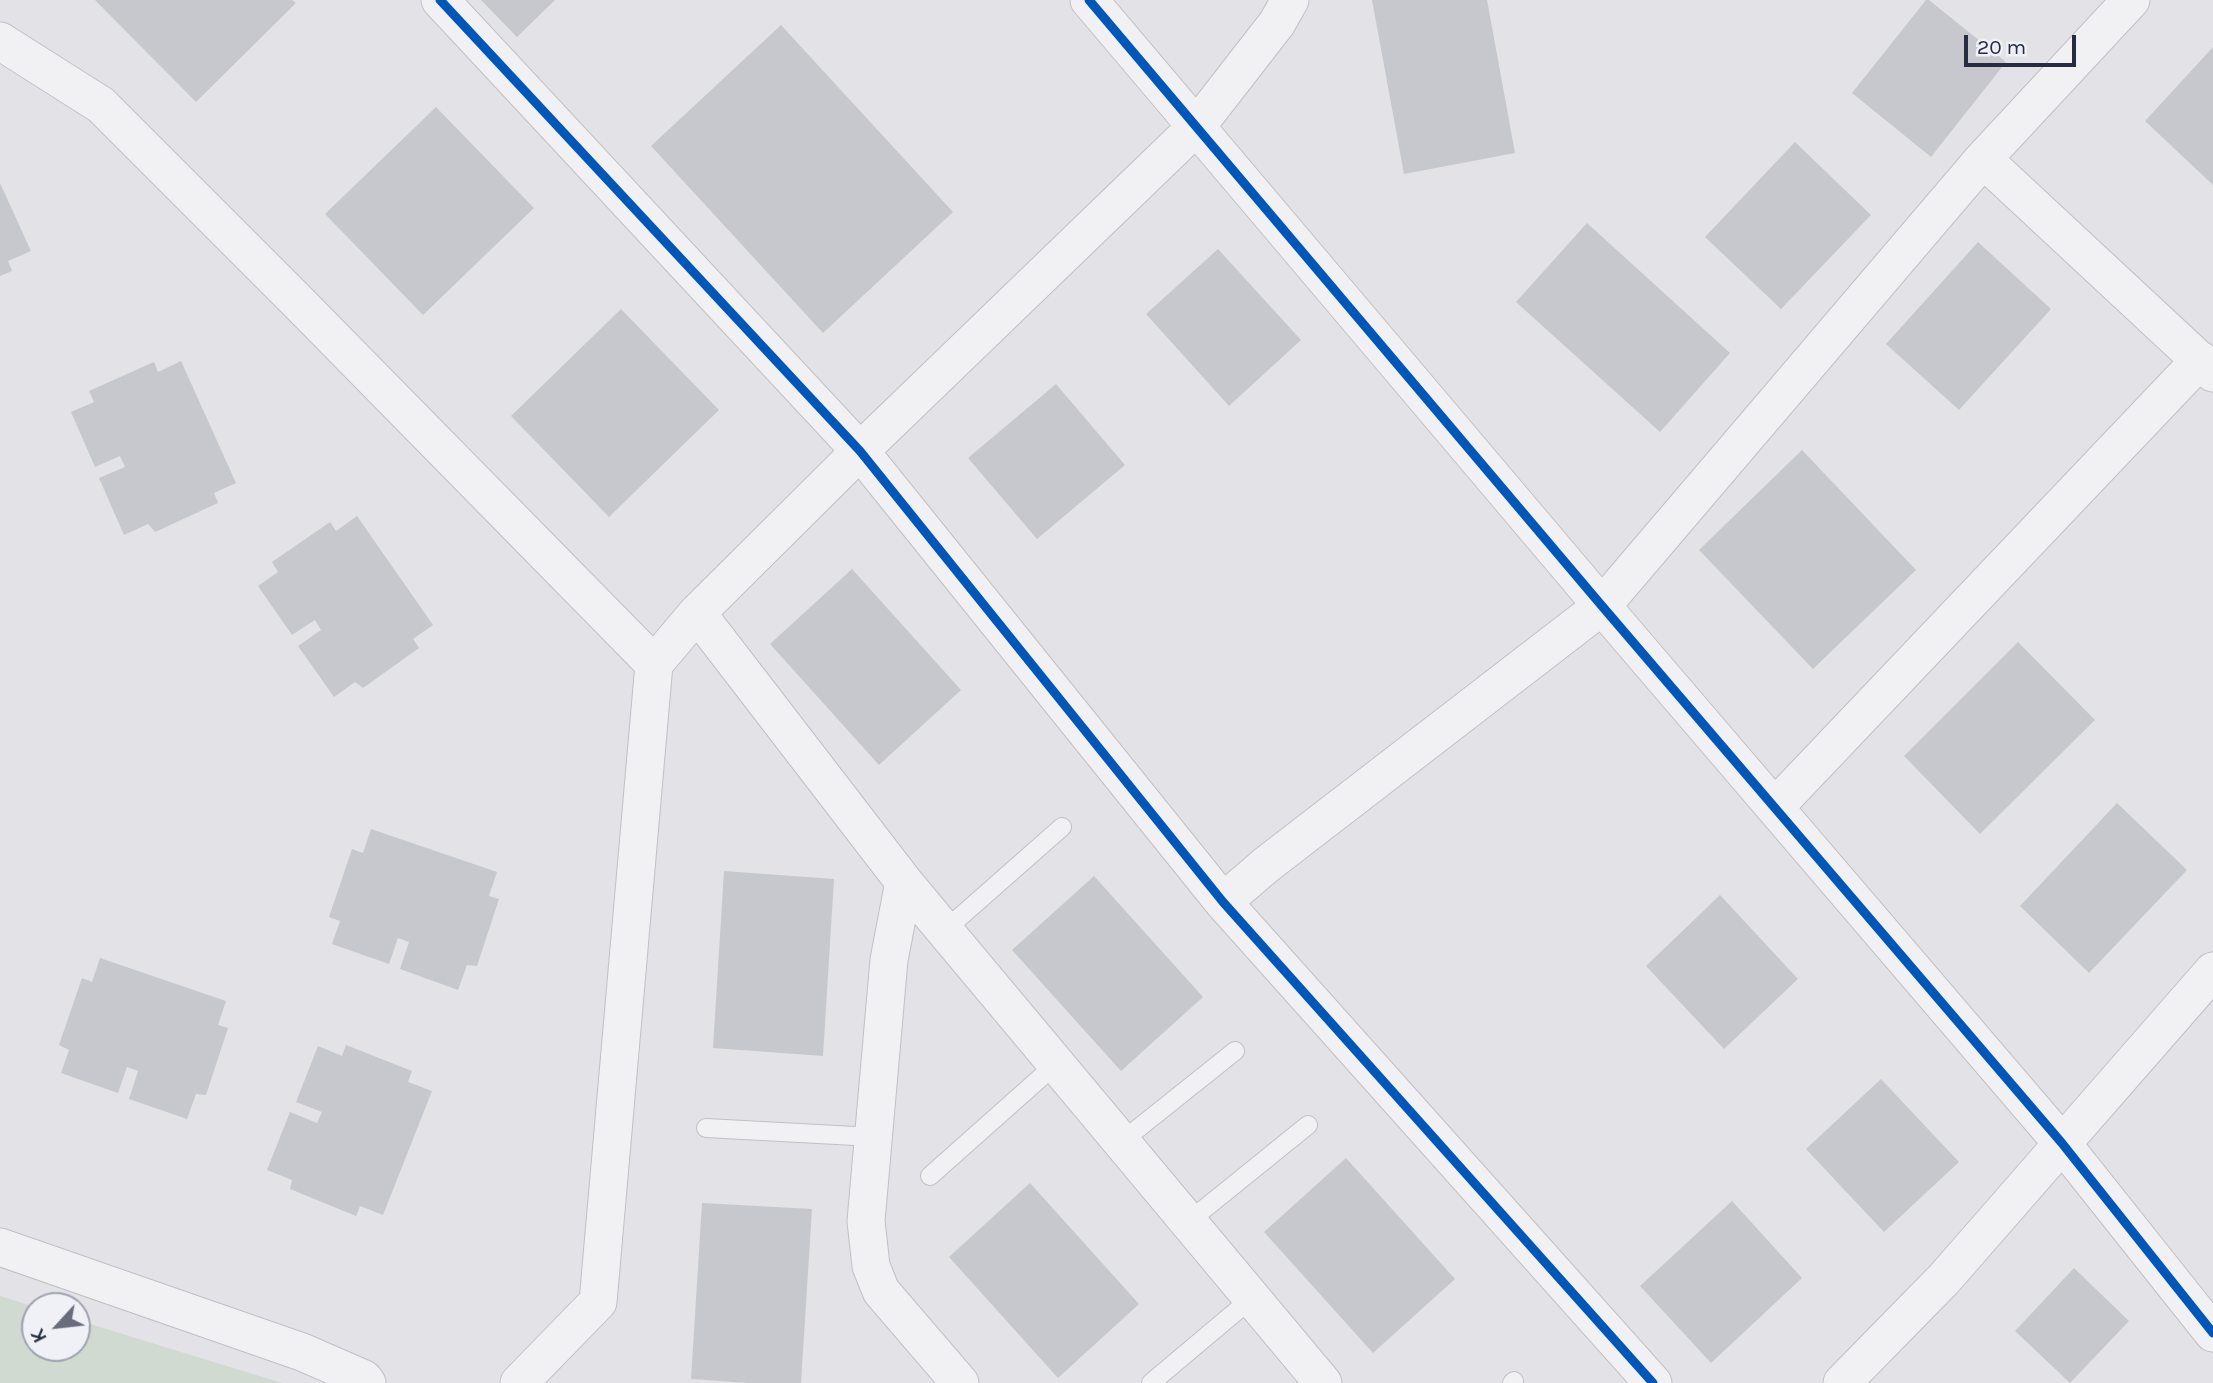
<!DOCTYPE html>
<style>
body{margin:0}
#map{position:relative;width:2213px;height:1383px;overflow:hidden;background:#e2e2e7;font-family:Karla,sans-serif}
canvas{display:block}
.north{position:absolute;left:21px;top:1292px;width:70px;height:70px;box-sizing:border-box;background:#eff1f7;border:2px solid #9fa2af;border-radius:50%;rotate:243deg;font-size:19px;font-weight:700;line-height:28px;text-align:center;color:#262c42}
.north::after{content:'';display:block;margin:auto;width:24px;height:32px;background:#686c7c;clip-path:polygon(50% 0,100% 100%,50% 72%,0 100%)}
.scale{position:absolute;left:1964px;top:35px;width:112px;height:32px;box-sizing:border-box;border:4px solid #262c42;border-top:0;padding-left:9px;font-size:21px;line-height:24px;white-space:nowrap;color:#262c42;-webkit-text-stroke:5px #eff1f7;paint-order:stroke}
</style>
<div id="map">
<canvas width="2213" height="1383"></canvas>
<div class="north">K</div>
<div class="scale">20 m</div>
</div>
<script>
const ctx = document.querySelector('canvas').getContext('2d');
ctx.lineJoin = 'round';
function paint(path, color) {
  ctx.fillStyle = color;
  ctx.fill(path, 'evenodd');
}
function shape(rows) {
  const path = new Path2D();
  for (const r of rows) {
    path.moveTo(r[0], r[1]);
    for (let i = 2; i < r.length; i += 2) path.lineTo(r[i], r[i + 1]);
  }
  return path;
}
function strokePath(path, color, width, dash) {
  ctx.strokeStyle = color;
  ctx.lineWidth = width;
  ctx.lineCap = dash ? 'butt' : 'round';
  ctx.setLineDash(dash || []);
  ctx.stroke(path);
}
const green = shape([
 [0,1296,35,1307,35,1348,77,1348,77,1320,282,1383,0,1383]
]);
const building = shape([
 [95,0,292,0,296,3,196,102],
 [481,0,555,0,517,37],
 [1372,0,1487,0,1515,153,1404,174],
 [1926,0,1929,0,2006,62,1931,157,1852,93],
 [781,25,953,212,823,333,651,146],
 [2213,47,2213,185,2145,121],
 [436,107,534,208,423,315,325,214],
 [1795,142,1871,215,1781,309,1705,237],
 [0,183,31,251,8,261,12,271,0,276],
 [1587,223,1730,353,1660,432,1516,302],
 [1978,242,2051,309,1959,410,1886,344],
 [1218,249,1301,340,1229,406,1146,314],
 [621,309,719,410,609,517,511,416],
 [181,361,236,483,214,493,218,503,155,532,148,524,124,535,99,478,125,467,120,456,95,467,71,412,94,402,89,391,154,362,158,372],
 [1056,384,1125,465,1037,539,968,458],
 [1802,450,1916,570,1813,669,1699,550],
 [357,516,433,625,413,639,419,648,363,688,355,682,334,697,298,646,321,630,315,620,292,635,258,586,278,572,272,562,330,522,336,531],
 [852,569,961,690,879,765,770,644],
 [2018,642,2095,720,1980,834,1904,756],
 [2117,803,2187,870,2089,973,2020,906],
 [371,829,497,872,489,896,499,899,477,966,467,965,458,990,400,969,409,942,398,938,389,964,332,944,340,921,329,917,352,849,363,853],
 [724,871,834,879,823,1056,713,1048],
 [1094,876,1203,997,1121,1071,1012,950],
 [1720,895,1798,979,1724,1049,1646,966],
 [100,958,226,1001,218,1025,228,1028,206,1095,196,1094,187,1119,129,1099,138,1071,127,1067,118,1093,61,1073,69,1050,59,1045,82,978,92,982],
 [346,1045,412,1071,408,1082,432,1091,383,1215,360,1206,356,1216,290,1189,292,1180,267,1170,290,1112,317,1123,322,1112,296,1102,318,1046,342,1056],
 [1881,1079,1959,1162,1884,1232,1806,1149],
 [1346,1158,1455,1279,1373,1353,1264,1232],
 [1030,1183,1139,1304,1058,1378,949,1257],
 [1732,1201,1802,1278,1711,1363,1640,1286],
 [702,1203,812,1209,801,1383,747,1383,691,1379],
 [2074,1268,2129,1321,2070,1383,2015,1331]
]);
const lane = shape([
 [944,931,1062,827],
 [706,1128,874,1137],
 [1121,1142,1235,1051],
 [930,1176,1056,1064],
 [1188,1222,1308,1125],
 [1151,1383,1252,1298],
 [1512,1383,1514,1381]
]);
const street = shape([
 [440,0,860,451,1223,902,1653,1383],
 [1089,0,1602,606,2061,1142,2213,1333],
 [0,41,101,105,298,302,654,664,598,1302,519,1383],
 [1983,159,2213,373],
 [697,613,904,882,1323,1383],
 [654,664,697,613,860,451,1197,126,1277,23,1290,0],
 [1775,807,2200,360],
 [904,882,889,960,866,1221,871,1266,881,1291,960,1383],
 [1223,902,1266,865,1602,606,1983,159,2131,0],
 [0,1247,302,1352,364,1379,367,1383],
 [1842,1383,1944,1279,2213,971]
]);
const cycleway = shape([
 [440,0,860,451,1223,902,1653,1383],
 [1089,0,1602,606,2061,1142,2213,1333]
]);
paint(green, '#d0dad1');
paint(building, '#c7c8ce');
strokePath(lane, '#c0c0c5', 20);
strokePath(street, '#c0c0c5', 39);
strokePath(lane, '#f1f1f3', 18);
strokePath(street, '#f1f1f3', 37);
strokePath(cycleway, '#0057b8', 9);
</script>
